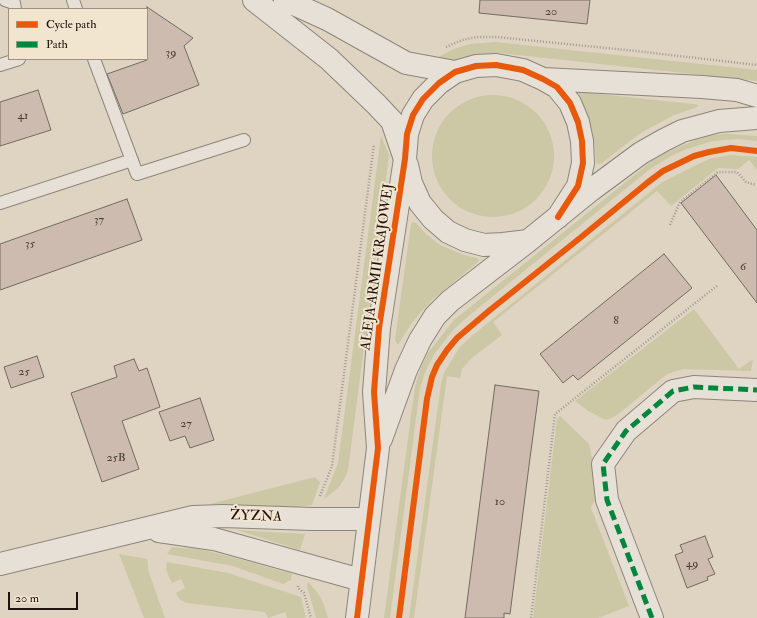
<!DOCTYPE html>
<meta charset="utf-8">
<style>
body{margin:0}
#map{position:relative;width:757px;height:618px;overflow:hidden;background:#dfd4c2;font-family:"IM FELL Double Pica",serif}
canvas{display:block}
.legend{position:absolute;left:8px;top:8px;width:140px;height:52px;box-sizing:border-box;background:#f2e5d0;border:1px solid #9d9182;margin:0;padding:5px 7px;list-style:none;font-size:12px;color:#1e130e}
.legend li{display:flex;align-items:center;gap:8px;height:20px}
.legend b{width:20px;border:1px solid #9d9182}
.scale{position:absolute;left:8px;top:592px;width:70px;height:18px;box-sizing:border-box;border:2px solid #1e130e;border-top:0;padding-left:5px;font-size:12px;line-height:14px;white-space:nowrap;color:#1e130e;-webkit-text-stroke:3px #f2e5d0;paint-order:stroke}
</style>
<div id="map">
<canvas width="757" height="618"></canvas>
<ul class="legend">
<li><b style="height:5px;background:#e8590c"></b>Cycle path</li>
<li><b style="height:5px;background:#00873e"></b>Path</li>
</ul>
<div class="scale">20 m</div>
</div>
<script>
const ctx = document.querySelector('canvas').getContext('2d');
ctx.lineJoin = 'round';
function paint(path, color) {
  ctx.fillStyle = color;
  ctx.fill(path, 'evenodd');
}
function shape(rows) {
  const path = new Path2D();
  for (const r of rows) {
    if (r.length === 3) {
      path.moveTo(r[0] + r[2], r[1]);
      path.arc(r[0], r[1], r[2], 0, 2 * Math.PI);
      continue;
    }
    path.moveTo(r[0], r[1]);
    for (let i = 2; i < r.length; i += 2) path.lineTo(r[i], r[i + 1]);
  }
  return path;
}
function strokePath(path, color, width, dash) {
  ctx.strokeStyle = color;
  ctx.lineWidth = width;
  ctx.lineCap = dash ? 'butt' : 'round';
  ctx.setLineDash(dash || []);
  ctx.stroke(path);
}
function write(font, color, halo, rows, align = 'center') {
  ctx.font = font + ' "IM FELL Double Pica",serif';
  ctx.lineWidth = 4;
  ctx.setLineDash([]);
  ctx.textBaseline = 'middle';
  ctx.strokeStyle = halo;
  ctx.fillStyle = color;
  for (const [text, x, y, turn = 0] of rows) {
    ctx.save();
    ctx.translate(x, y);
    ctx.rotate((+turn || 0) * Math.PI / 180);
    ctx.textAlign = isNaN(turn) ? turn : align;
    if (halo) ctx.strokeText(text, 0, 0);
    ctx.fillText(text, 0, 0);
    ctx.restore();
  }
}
const green = shape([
 [495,42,757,70,757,81,499,53,474,55,452,61,434,59,454,49,470,44],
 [581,92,693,104,699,105,695,108,674,115,644,131,630,141,602,163,598,164,596,163,595,148,592,132,588,116,582,105,574,96,576,93],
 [493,156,61],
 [721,134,729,134,757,136,757,141,737,139,712,141,687,149,671,156,650,169,471,314,455,328,435,353,426,370,420,388,390,618,384,618,415,386,421,367,427,354,454,320,652,161,666,153,695,140,709,136],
 [381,136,389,155,354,424,348,470,345,478,339,487,332,493,324,499,338,463],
 [730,155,757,157,757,170,749,160,738,169,718,168,671,206,657,191,493,322,502,335,473,357,462,369,460,378,447,376,414,618,409,618,441,384,445,371,460,347,473,335,661,183,686,170,709,159],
 [413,222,416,223,426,234,440,245,464,255,477,258,479,261,432,300,420,313,412,323,404,335,398,345,395,340,411,224],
 [694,309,739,369,753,359,751,371,683,369,667,374,627,407,614,417,606,420,588,411,575,401],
 [560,416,589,444,599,490,591,508,629,606,598,618,533,618,557,419],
 [315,477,320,482,312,505,298,507,210,504],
 [237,530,305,534,300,550],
 [172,547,199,549,232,557,292,574,291,580,283,584,233,566,167,554],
 [119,554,147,559,148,563,148,570,165,618,144,618],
 [167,562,228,573,301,597,306,618,287,618,285,612,268,618,265,612,186,603,181,600,178,597,176,593,185,588,181,579,172,583,166,570],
 [308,582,317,592,323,602,328,618,316,618,307,586]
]);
const building = shape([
 [480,0,590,0,587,24,479,13,480,0],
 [147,7,193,38,184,46,199,85,123,114,107,74,147,60,147,7],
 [38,90,51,130,0,146,0,102,38,90],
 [716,175,757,230,757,303,681,203,716,175],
 [127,199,142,240,0,290,0,244,127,199],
 [664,254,692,288,578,380,573,375,563,383,540,354,664,254],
 [37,356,44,377,11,388,4,367,37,356],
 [134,359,139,371,147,368,160,407,122,421,139,469,102,482,71,393,117,377,114,366,134,359],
 [495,385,539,391,530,458,510,614,504,613,504,618,465,618,495,385],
 [200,398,214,440,190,448,185,436,170,441,159,412,200,398],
 [705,536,713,557,708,559,715,574,707,577,708,580,687,588,675,555,683,552,680,545,705,536]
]);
const path = shape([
 [446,47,462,40,477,37,497,37,636,51,757,65],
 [670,225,680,202,718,172,737,172,746,182,756,185],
 [320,496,332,466,374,144],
 [298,586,298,588,304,593,311,618],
 [531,618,555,414,718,285]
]);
const service = shape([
 [5,0,14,3,15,9],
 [73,0,76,9],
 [94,59,137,174,244,140],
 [0,65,19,59],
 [0,203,132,160]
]);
const minor = shape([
 [254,0,329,59,376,104,392,121,405,159],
 [285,0,327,19,406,63,455,72],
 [652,618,607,500,603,464,626,431,673,391,694,387,757,390]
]);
const tertiary = shape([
 [543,79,702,87,737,90,757,96],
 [407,165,411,183,420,203,433,219,448,232,465,240,484,245,503,244,528,241],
 [381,439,406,370,420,340,435,316,450,301,528,241,591,190,641,153,664,140,682,131,719,121,757,118],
 [159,531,214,539,361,580],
 [0,564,193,517,223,516,312,519,369,519],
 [357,618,378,448,374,392,379,328,405,159,407,134,413,115,423,99,439,83,455,72,476,66,496,65,523,70,543,79,557,87,570,103,578,122,582,141,583,163,578,186,558,217]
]);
const quiet = shape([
 [652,618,607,500,603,464,626,431,673,391,694,387,757,390]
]);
const cycleway = shape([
 [357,618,378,448,374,392,379,328,405,159,407,134,413,115,423,99,439,83,455,72,476,66,496,65,523,70,543,79,557,87,570,103,578,122,582,141,583,163,578,186,558,217],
 [399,618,427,399,432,377,437,365,447,350,457,338,490,310,580,238,647,183,663,171,694,156,709,152,731,148,757,151]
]);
const numberNames = [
 ["20",551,12],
 ["39",171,53],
 ["41",23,116],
 ["37",99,220],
 ["35",30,244],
 ["6",743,267],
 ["8",616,321],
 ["25",24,372],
 ["27",186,424],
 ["25B",116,458],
 ["10",500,502],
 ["49",692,564]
];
const streetNames = [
 ["ALEJA ARMII KRAJOWEJ",378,267,-82],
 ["ŻYZNA",256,517,2]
];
paint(green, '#ccc7a4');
paint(building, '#ccbbae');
strokePath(building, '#726b62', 1);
strokePath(service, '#8c857a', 14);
strokePath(minor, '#8c857a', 24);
strokePath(tertiary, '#8c857a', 24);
strokePath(path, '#9f9a93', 2.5, [1, 2]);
strokePath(service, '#e6e0d7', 12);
strokePath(minor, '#e6e0d7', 22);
strokePath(tertiary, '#e6e0d7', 22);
strokePath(quiet, '#00873e', 5, [10, 5]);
strokePath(cycleway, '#e8590c', 6);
write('12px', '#4a3d36', null, numberNames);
write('14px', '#1e130e', '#f2e5d0', streetNames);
</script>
